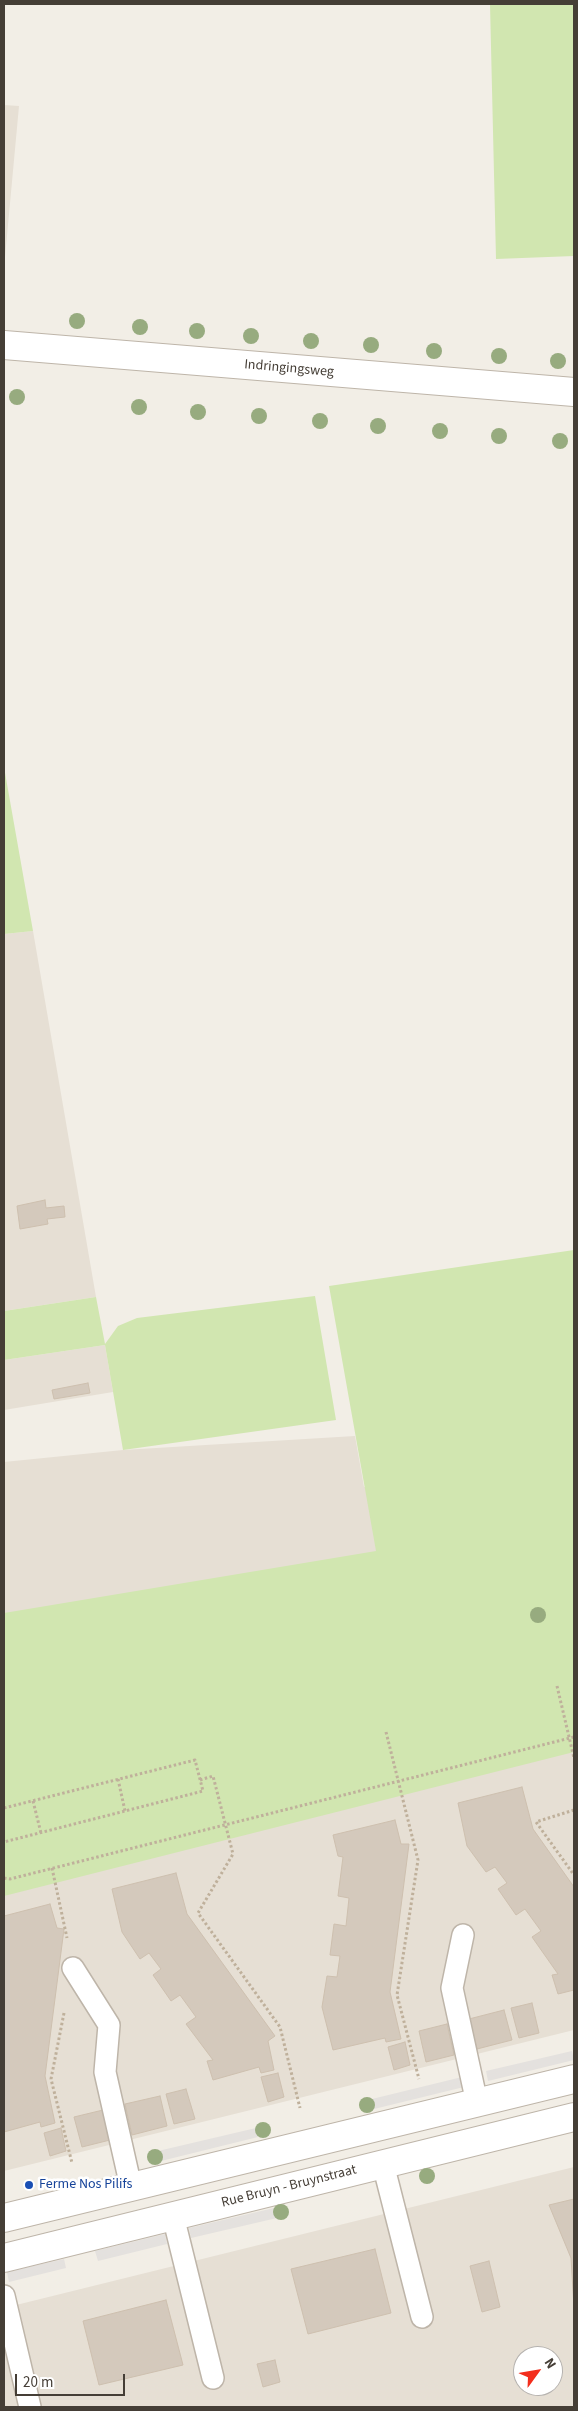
<!DOCTYPE html>
<style>
body{margin:0}
#map{position:relative;width:578px;height:2411px;overflow:hidden;background:#f2eee6;font-family:"Source Sans 3",sans-serif}
canvas{display:block}
.frame{position:absolute;inset:0;border:5px solid #453e36;pointer-events:none}
.north{position:absolute;left:513px;top:2346px;width:50px;height:50px;box-sizing:border-box;background:#fff;border:1px solid #b5b2af;border-radius:50%;rotate:58deg;font-size:14px;font-weight:700;line-height:20px;text-align:center;color:#453e36}
.north::after{content:'';display:block;margin:auto;width:18px;height:22px;background:#f32e1d;clip-path:polygon(50% 0,100% 100%,50% 72%,0 100%)}
.scale{position:absolute;left:15px;top:2374px;width:110px;height:22px;box-sizing:border-box;border:2px solid #453e36;border-top:0;padding-left:6px;font-size:15px;line-height:18px;white-space:nowrap;color:#453e36;-webkit-text-stroke:4px #fff;paint-order:stroke}
</style>
<div id="map">
<canvas width="578" height="2411"></canvas>
<div class="frame"></div>
<div class="north">N</div>
<div class="scale">20 m</div>
</div>
<script>
const ctx = document.querySelector('canvas').getContext('2d');
ctx.lineJoin = 'round';
function paint(path, color) {
  ctx.fillStyle = color;
  ctx.fill(path, 'evenodd');
}
function shape(rows) {
  const path = new Path2D();
  for (const r of rows) {
    path.moveTo(r[0], r[1]);
    for (let i = 2; i < r.length; i += 2) path.lineTo(r[i], r[i + 1]);
  }
  return path;
}
function strokePath(path, color, width, dash) {
  ctx.strokeStyle = color;
  ctx.lineWidth = width;
  ctx.lineCap = dash ? 'butt' : 'round';
  ctx.setLineDash(dash || []);
  ctx.stroke(path);
}
function write(font, color, halo, rows, align = 'center') {
  ctx.font = font + ' "Source Sans 3",sans-serif';
  ctx.lineWidth = 5;
  ctx.setLineDash([]);
  ctx.textBaseline = 'middle';
  ctx.strokeStyle = halo;
  ctx.fillStyle = color;
  for (const [text, x, y, turn = 0] of rows) {
    ctx.save();
    ctx.translate(x, y);
    ctx.rotate((+turn || 0) * Math.PI / 180);
    ctx.textAlign = isNaN(turn) ? turn : align;
    if (halo) ctx.strokeText(text, 0, 0);
    ctx.fillText(text, 0, 0);
    ctx.restore();
  }
}
const residential = shape([
 [4,105,19,106,4,268],
 [33,931,96,1297,4,1311,4,934],
 [105,1345,113,1392,4,1410,4,1360],
 [355,1436,364,1487,574,1494,574,2030,4,2171,4,1462,123,1450],
 [574,2167,574,2407,4,2407,4,2308],
 [523,2356,553,2356,553,2386,523,2386]
]);
const green = shape([
 [490,4,574,4,574,256,496,259],
 [4,767,33,931,4,934],
 [574,1250,574,1752,4,1896,4,1613,376,1551,329,1286],
 [315,1296,336,1420,123,1450,105,1345,4,1360,4,1311,96,1297,105,1344,118,1326,137,1318]
]);
const parking = shape([
 [572,2051,574,2060,488,2081,486,2071],
 [462,2077,464,2087,374,2109,372,2099],
 [256,2128,258,2137,161,2161,158,2151],
 [274,2208,277,2218,191,2238,189,2228],
 [165,2234,167,2244,98,2261,95,2251],
 [64,2259,66,2268,9,2282,7,2272]
]);
const building = shape([
 [45,1200,46,1208,64,1206,65,1217,47,1219,48,1224,20,1229,17,1206,45,1200],
 [88,1383,90,1393,54,1399,52,1390,88,1383],
 [522,1787,533,1829,574,1887,574,1990,558,1994,552,1975,558,1974,532,1937,541,1931,525,1909,516,1915,498,1889,507,1883,495,1867,486,1872,467,1846,458,1803,522,1787],
 [395,1820,401,1844,409,1844,390,1992,401,2039,386,2042,385,2038,333,2050,322,2007,327,1976,337,1977,340,1956,330,1955,334,1924,346,1926,349,1898,338,1896,343,1857,338,1856,333,1835,395,1820],
 [176,1873,187,1914,275,2036,268,2041,274,2070,261,2073,259,2067,213,2080,207,2061,213,2060,186,2024,196,2017,180,1995,171,2001,153,1975,161,1969,149,1953,140,1959,122,1932,112,1889,176,1873],
 [50,1904,57,1928,64,1929,45,2076,55,2123,41,2127,40,2122,4,2132,4,1916,50,1904],
 [532,2003,539,2033,519,2038,511,2008,532,2003],
 [504,2010,512,2040,477,2049,469,2019,504,2010],
 [447,2024,454,2055,426,2062,419,2031,447,2024],
 [405,2042,410,2065,394,2070,388,2047,405,2042],
 [278,2073,284,2097,268,2102,261,2077,278,2073],
 [186,2089,195,2119,174,2124,166,2094,186,2089],
 [160,2096,167,2126,132,2135,125,2104,160,2096],
 [103,2110,110,2140,82,2147,74,2117,103,2110],
 [61,2128,66,2151,50,2156,44,2133,61,2128],
 [574,2199,574,2307,571,2258,549,2205,574,2199],
 [375,2249,391,2313,308,2334,291,2269,375,2249],
 [489,2261,500,2307,482,2312,470,2266,489,2261],
 [166,2300,183,2365,99,2385,83,2321,166,2300],
 [275,2360,280,2382,263,2387,257,2364,275,2360]
]);
const path = shape([
 [557,1686,574,1758],
 [386,1732,418,1860,397,1995,419,2079],
 [118,1779,125,1811],
 [200,1780,213,1776,233,1854,198,1913,280,2027,300,2108],
 [33,1801,41,1833],
 [4,1808,195,1760,203,1791,4,1842],
 [574,1810,536,1822,574,1875],
 [52,1868,67,1938],
 [4,1878,10,1879,574,1737],
 [64,2013,51,2079,72,2163]
]);
const service = shape([
 [463,1935,452,1988,477,2103],
 [73,1968,109,2025,105,2072,131,2187],
 [383,2164,422,2317],
 [173,2216,213,2378],
 [4,2296,30,2407]
]);
const tertiary = shape([
 [4,345,574,392],
 [4,2218,574,2079],
 [4,2258,574,2117]
]);
const trees = [
 [77,321],
 [140,327],
 [197,331],
 [251,336],
 [311,341],
 [371,345],
 [434,351],
 [499,356],
 [558,361],
 [17,397],
 [139,407],
 [198,412],
 [259,416],
 [320,421],
 [378,426],
 [440,431],
 [499,436],
 [560,441],
 [538,1615],
 [367,2105],
 [263,2130],
 [155,2157],
 [427,2176],
 [281,2212]
];
const markers = [
 [29,2185,5,"#1a4fb4"]
];
const streetNames = [
 ["Indringingsweg",289,369,5],
 ["Rue Bruyn - Bruynstraat",289,2187,-14]
];
const transitNames = [
 ["Ferme Nos Pilifs",39,2185]
];
paint(residential, '#e6dfd4');
paint(green, '#d1e6b0');
paint(parking, '#e4e1de');
paint(building, '#d4c9bc');
strokePath(building, '#cec0af', 1);
strokePath(service, '#beb5a9', 24);
strokePath(tertiary, '#beb5a9', 30);
strokePath(path, '#bfb09b', 3, [2.5, 2.5]);
strokePath(service, '#fff', 21);
strokePath(tertiary, '#fff', 28);
ctx.fillStyle = '#97ab7f';
for (const [x, y] of trees) {
  ctx.beginPath();
  ctx.arc(x, y, 8, 0, 2 * Math.PI);
  ctx.fill();
}
for (const [x, y, r, color] of markers) {
  const dot = new Path2D();
  dot.arc(x, y, r, 0, 2 * Math.PI);
  ctx.fillStyle = color;
  ctx.fill(dot);
  strokePath(dot, '#fff', 2);
}
write('14px', '#453e36', '#fff', streetNames);
write('14px', '#164399', '#fff', transitNames, 'left');
</script>
